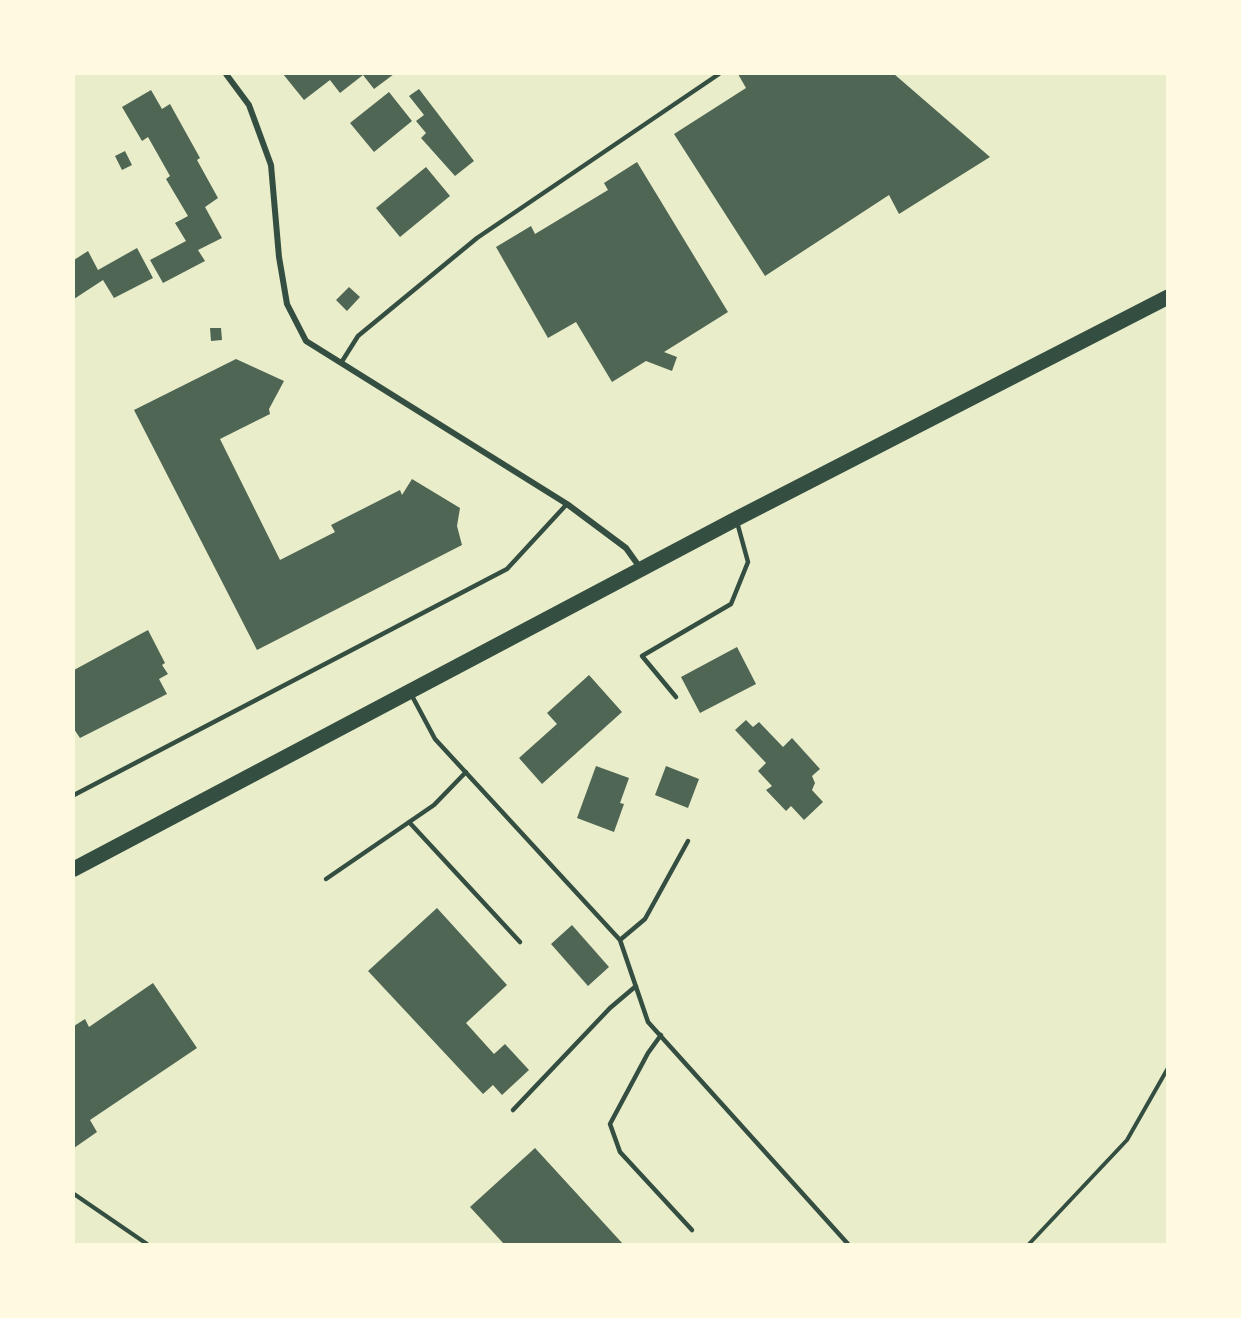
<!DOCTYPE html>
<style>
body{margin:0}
#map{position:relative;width:1241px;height:1318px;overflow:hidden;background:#e9edc9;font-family:"Open Sans",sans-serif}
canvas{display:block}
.frame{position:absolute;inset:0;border:75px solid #fefae0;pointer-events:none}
</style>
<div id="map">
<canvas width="1241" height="1318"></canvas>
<div class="frame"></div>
</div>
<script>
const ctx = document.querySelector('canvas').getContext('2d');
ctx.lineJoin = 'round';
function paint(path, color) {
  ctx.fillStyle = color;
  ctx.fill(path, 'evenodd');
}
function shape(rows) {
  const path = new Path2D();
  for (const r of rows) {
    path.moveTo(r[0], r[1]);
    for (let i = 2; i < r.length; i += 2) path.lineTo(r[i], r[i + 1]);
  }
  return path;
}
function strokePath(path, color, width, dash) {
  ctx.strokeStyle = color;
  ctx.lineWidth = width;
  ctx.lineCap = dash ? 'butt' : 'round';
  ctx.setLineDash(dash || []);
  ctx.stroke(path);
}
const building = shape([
 [283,74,394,74,374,89,363,75,340,93,330,80,304,100],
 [738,74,894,74,990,157,899,214,889,195,765,276,674,134,746,88],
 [419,89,474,161,455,176,421,138,426,133,416,121,424,115,409,96],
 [151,90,162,109,170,104,200,158,197,160,218,198,205,207,222,238,198,250,205,261,163,283,150,260,186,241,175,223,188,216,166,179,170,176,148,137,142,141,122,107],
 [389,92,412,121,374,152,350,123],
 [125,151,132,165,122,170,115,156],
 [637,162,728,312,664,352,677,357,672,371,646,361,612,382,576,322,548,338,496,247,531,226,535,234,608,190,604,183],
 [426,167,450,196,400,237,376,208],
 [137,248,153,278,114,298,103,280,74,299,74,260,88,251,98,270],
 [349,287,360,297,347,311,336,300],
 [210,328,221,328,222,340,211,341],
 [236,359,284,381,269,409,270,414,220,439,280,560,335,532,331,525,400,490,402,495,412,479,460,508,457,526,462,545,257,650,134,410],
 [148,630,165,663,162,665,168,674,159,679,167,694,80,738,74,729,74,670],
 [737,647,756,684,700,713,681,677],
 [589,675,622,712,542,784,519,758,557,724,547,713],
 [746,720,753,727,759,722,783,747,792,738,820,769,812,776,815,783,812,790,823,802,804,820,791,806,786,811,766,790,772,786,758,771,766,763,735,730],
 [596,766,629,778,620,803,624,804,614,832,577,818],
 [666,766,699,779,688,808,655,795],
 [437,908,507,985,466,1023,494,1054,505,1044,529,1070,502,1095,493,1085,483,1094,368,971],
 [572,925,609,967,588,986,551,944],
 [153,983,197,1048,90,1120,97,1132,74,1148,74,1026,85,1019,89,1027],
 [535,1148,623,1244,504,1244,470,1207]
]);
const path = shape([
 [74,1194,147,1244],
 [1029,1244,1127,1140,1168,1068]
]);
const service = shape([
 [341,363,358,336,477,238,719,74],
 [411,694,435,739,620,940,648,1022,848,1244],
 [676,697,642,656,731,604,748,562,737,522],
 [74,795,507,569,567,504],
 [409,822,520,942],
 [326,879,434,805,466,772],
 [620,940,645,919,688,841],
 [661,1035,648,1053,610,1124,620,1152,692,1230],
 [513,1110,610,1008,636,986]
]);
const minor = shape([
 [226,74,249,105,271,165,279,257,287,304,306,341,567,504,626,548,641,569]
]);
const primary = shape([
 [74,869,736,519,1168,297]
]);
paint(building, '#4f6655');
strokePath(path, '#344e41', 4);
strokePath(service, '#344e41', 4.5);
strokePath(minor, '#344e41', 6);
strokePath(primary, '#344e41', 15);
</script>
